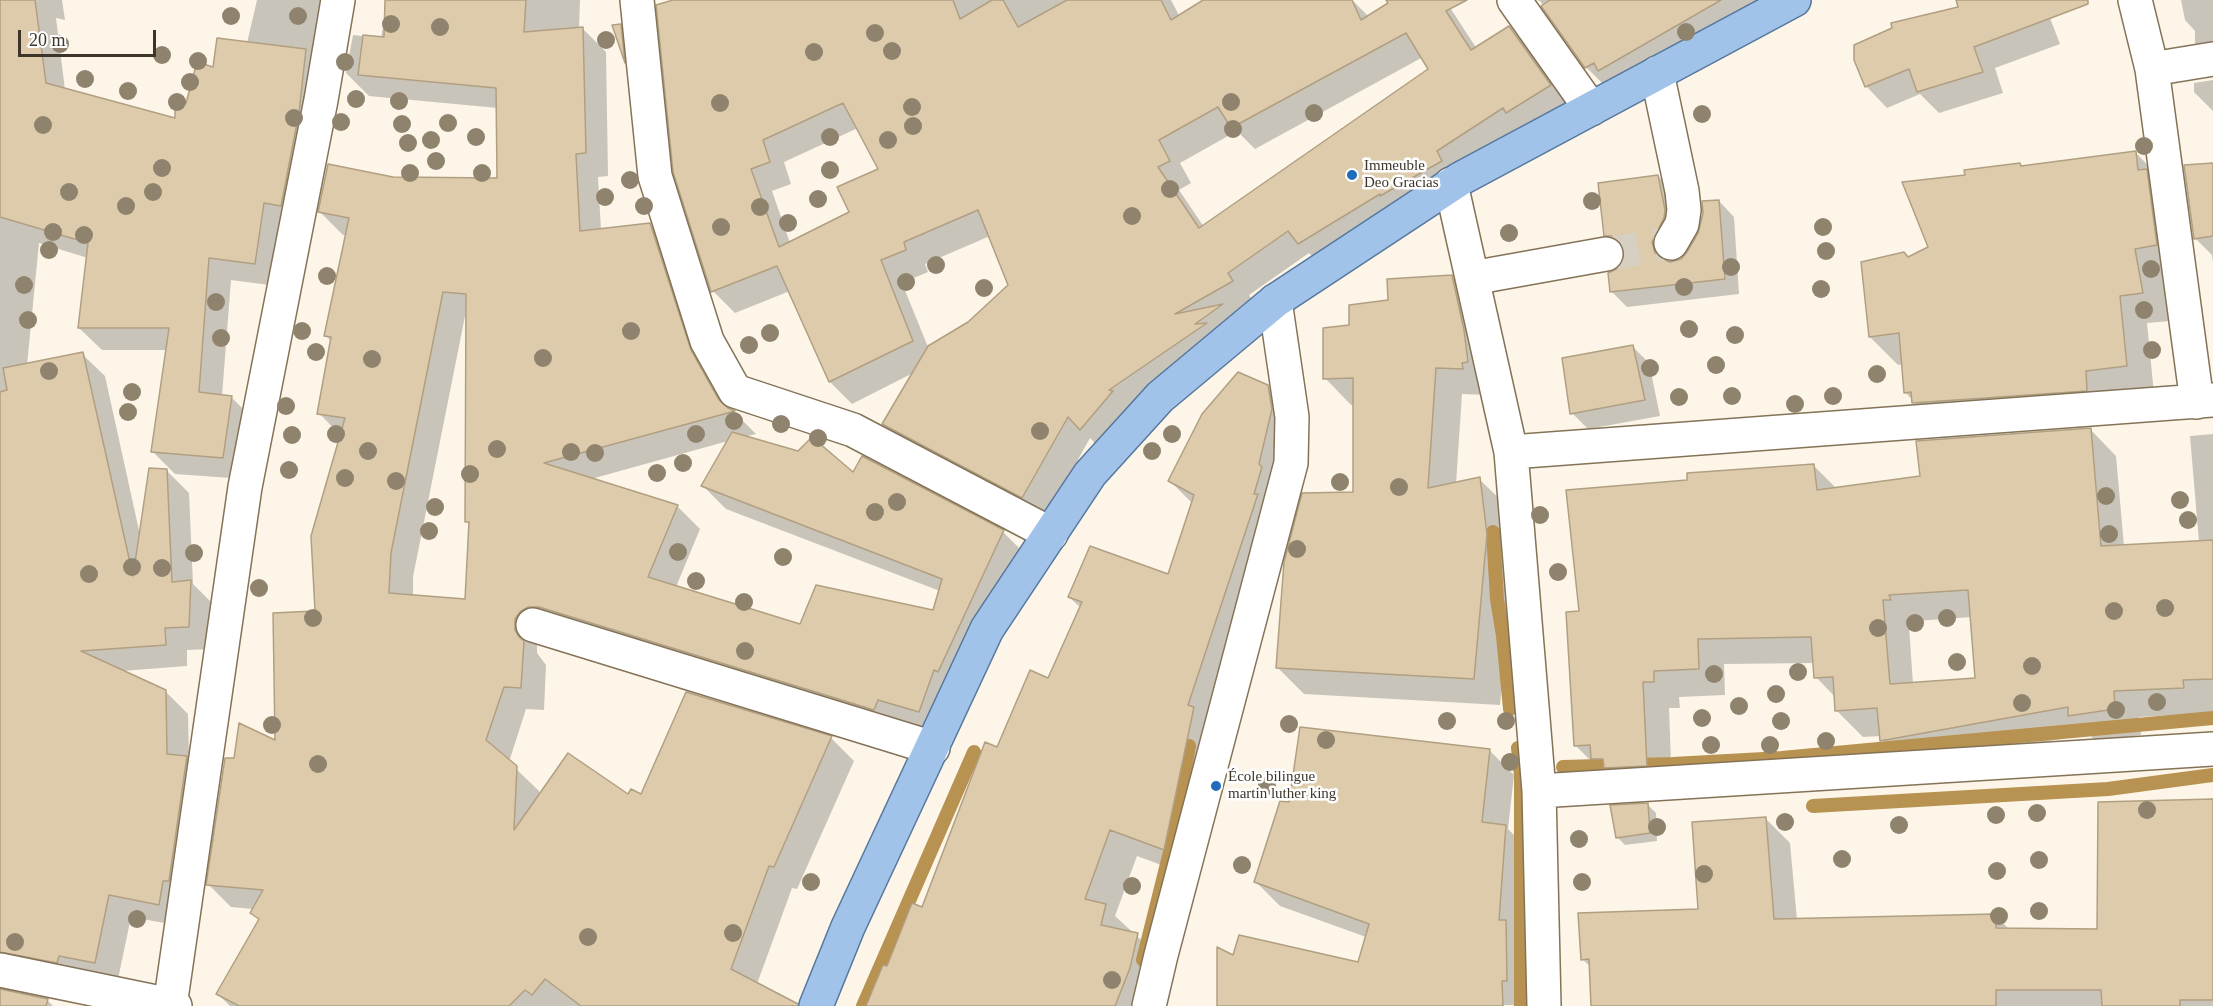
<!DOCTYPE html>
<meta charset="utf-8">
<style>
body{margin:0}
#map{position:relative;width:2213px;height:1006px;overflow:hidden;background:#fcf5e8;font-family:Georgia,serif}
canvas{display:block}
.scale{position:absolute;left:18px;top:30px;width:138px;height:27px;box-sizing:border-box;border:3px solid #3d3529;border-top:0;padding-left:8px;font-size:18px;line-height:21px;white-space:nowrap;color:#3d3529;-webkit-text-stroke:4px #fff;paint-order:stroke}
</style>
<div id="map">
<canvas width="2213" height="1006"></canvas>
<div class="scale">20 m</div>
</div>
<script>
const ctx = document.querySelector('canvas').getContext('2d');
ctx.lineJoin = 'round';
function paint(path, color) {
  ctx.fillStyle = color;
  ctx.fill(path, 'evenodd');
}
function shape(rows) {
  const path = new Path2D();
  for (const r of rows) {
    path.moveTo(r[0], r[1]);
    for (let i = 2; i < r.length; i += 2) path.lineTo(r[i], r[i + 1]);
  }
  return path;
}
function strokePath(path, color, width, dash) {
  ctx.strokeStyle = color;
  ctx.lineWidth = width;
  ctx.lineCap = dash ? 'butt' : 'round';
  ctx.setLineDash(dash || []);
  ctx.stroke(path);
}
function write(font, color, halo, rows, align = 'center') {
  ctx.font = font + ' Georgia,serif';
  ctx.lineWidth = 5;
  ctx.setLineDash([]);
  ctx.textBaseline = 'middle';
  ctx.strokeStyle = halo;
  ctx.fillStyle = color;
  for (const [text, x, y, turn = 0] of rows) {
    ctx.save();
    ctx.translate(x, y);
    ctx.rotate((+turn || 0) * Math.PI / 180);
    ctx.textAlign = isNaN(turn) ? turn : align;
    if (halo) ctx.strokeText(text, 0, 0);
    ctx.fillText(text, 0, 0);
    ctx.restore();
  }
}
const shadow = shape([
 [0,0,62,0,65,20,56,18,65,90,176,120,214,69,247,43,257,0,334,0,277,286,231,280,222,396,231,397,254,420,245,479,175,474,153,452,167,350,102,350,79,328,88,258,39,243,27,365,82,354,105,376,140,535,167,471,189,493,193,584,213,604,210,649,187,650,187,666,122,671,165,691,188,714,189,759,209,779,181,926,131,917,117,984,8,979,3,990,3,991,47,1000,53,1006,0,1006],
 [388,0,580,0,579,29,583,29,606,52,608,176,598,177,601,230,649,224,673,247,713,374,734,412,756,434,744,437,853,474,1003,532,1026,555,942,734,537,644,537,653,546,665,544,710,526,709,509,762,539,791,539,797,642,796,831,738,854,761,797,889,792,888,757,984,788,1006,230,1006,218,994,260,921,251,913,253,909,231,907,208,884,236,760,277,742,317,612,341,436,319,413,332,342,325,335,346,235,343,235,320,212,392,179,499,180,498,108,369,96,346,73,353,35,381,38],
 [466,311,466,521,470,525,466,600,413,596,413,577],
 [728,441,703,486,726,509,940,591,934,612,801,626,676,587,700,529,677,506,591,479],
 [678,0,1171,0,1180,17,1206,0,1352,0,1369,17,1396,0,1445,0,1477,49,1509,28,1531,50,1572,108,1321,265,1309,253,1249,295,1254,303,1103,451,1090,438,1045,519,905,446,883,424,913,373,852,404,830,382,790,291,735,313,713,291],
 [1423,57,1430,69,1204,227,1179,190,1191,183,1180,163,1237,131,1255,149],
 [858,128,880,170,850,212,790,243,772,191,791,184,784,162],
 [990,236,1009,285,969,323,928,347,902,283,928,272,925,264],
 [1536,0,1779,0,1606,87,1586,67,1540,1],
 [1957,0,2043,0,2060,44,1995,68,2003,93,1939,113,1920,94,1887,108,1866,86,1961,8],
 [2181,0,2213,0,2213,61,2195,43,2195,31,2185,20],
 [614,26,620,26,643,49,646,83,626,62],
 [2213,80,2213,111,2194,92,2194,83],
 [2136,153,2163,181,2184,273,2162,276,2170,321,2147,323,2154,394,1942,431,1905,392,1903,364,1898,365,1870,337,1909,259,1930,248,1966,176,2020,164,2023,167],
 [2213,164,2213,263,2212,255,2195,238],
 [1658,176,1673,192,1679,234,1667,259,1668,263,1682,260,1700,234,1704,213,1719,201,1734,217,1739,294,1627,307,1611,291,1620,269,1625,260,1626,251,1621,250,1605,235],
 [1452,277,1478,304,1489,395,1462,394,1456,484,1479,479,1506,505,1513,561,1500,705,1304,694,1277,667,1354,494,1355,405,1351,405,1325,378,1351,327,1390,301],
 [1633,347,1649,363,1660,416,1588,429,1572,413],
 [1268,387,1295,414,1191,876,1137,856,1115,916,1165,962,1153,1006,868,1006,922,909,998,749,1049,680,1081,608,1069,597,1169,576,1193,504,1170,481],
 [2090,429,2116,456,2124,546,2199,542,2190,436,2213,434,2213,713,2139,717,2141,735,2096,741,2089,734,1908,766,1882,740,1881,736,1863,737,1837,711,1836,698,1816,677,1815,663,1724,664,1725,695,1679,697,1680,708,1669,708,1672,791,1601,771,1575,745,1580,613,1689,482,1814,466,1837,489,1922,477],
 [1972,617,1976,680,1913,684,1909,626,1916,625,1915,621],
 [1489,750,1514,775,1508,829,1530,851,1523,939,1530,946,1531,1005,1218,1006,1234,957,1359,964,1366,937,1280,906,1256,882,1291,804],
 [2213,801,2213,1006,1593,1006,1591,967,1582,959,1700,911,1765,818,1790,843,1797,920,1995,915,2009,929,2099,930],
 [1648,805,1656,813,1657,841,1625,845,1617,837]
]);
const stream = shape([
 [1493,532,1497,599,1503,636,1510,709],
 [1518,748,1521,776,1521,1006],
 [1563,767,1673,764,1782,758,2213,718],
 [1813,806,2108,789,2213,775],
 [1143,960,1170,852,1189,746],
 [863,1006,974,752]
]);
const building = shape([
 [0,0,35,0,46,83,175,118,175,102,186,103,197,62,213,67,217,38,306,49,299,113,281,206,264,203,255,264,209,258,199,392,232,396,223,458,151,452,169,328,78,328,88,243,0,217,0,0],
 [385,0,526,0,524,32,583,27,586,153,576,154,580,231,650,223,691,350,719,400,728,408,735,411,544,463,678,505,648,577,800,624,816,585,933,610,942,579,701,486,732,432,798,451,812,437,853,472,862,456,1004,530,938,672,934,670,919,712,878,700,874,710,539,607,528,607,520,612,515,619,515,630,519,637,524,641,521,688,504,687,486,740,517,766,514,830,568,753,628,794,631,789,641,794,686,692,832,736,774,867,769,866,731,969,798,1004,798,1006,581,1006,545,979,532,995,525,990,509,1006,239,1006,216,994,259,919,250,913,263,890,206,885,225,758,234,758,239,723,275,740,273,613,315,611,311,536,345,418,317,414,331,337,324,336,349,218,318,212,328,164,393,177,497,178,496,88,358,75,363,35,384,37,385,0],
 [443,292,466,294,465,522,469,522,465,599,389,593,391,553,443,292],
 [673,0,953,0,960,19,992,0,1003,0,1018,27,1067,0,1161,0,1171,20,1203,0,1352,0,1361,20,1388,3,1386,0,1467,0,1446,11,1471,50,1509,26,1551,85,1506,113,1503,108,1437,151,1442,161,1380,196,1380,194,1298,244,1288,231,1228,273,1233,281,1175,314,1223,304,1195,324,1207,323,1109,390,1113,391,1080,430,1068,417,1022,498,882,424,928,346,968,322,1008,285,978,210,904,242,906,250,881,260,913,341,829,382,777,266,711,292,673,172,656,5,673,0],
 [1406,33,1428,69,1199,228,1158,167,1170,161,1159,140,1218,107,1231,128,1406,33],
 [843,103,878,169,837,187,849,212,779,247,751,169,770,162,763,140,843,103],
 [1550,0,1721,0,1598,71,1594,63,1585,68,1541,6,1550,0],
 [1956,0,2088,0,2088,4,1974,47,1983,72,1917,92,1909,69,1865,87,1854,60,1854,45,1892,28,1891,23,1958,7,1956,0],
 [621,24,625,63,612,25,621,24],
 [2136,151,2138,170,2147,169,2157,245,2135,249,2143,293,2120,296,2127,366,2086,371,2087,391,1912,403,1911,392,1904,393,1899,333,1869,337,1861,262,1904,252,1908,257,1928,247,1902,182,1965,175,1964,170,2020,163,2021,166,2136,151],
 [2213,163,2213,236,2194,239,2184,165,2213,163],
 [1658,175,1665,210,1664,218,1652,242,1655,253,1662,259,1670,262,1681,259,1687,252,1698,233,1703,213,1702,201,1719,200,1725,279,1610,292,1608,273,1618,268,1624,260,1624,251,1620,242,1612,236,1604,236,1598,183,1658,175],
 [1452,275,1464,330,1468,362,1462,363,1463,369,1436,368,1428,488,1480,477,1487,534,1474,679,1276,668,1284,562,1302,493,1353,492,1353,378,1323,379,1323,328,1349,325,1349,305,1388,300,1387,279,1452,275],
 [1633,345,1645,400,1570,414,1562,358,1633,345],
 [83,352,133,576,149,468,167,469,172,582,191,580,189,627,165,628,166,645,81,651,166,690,167,754,187,756,169,881,163,881,159,905,109,895,95,963,59,956,57,963,0,952,0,392,7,390,3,368,83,352],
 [1238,372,1268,385,1272,409,1259,464,1262,467,1254,494,1258,494,1188,705,1194,707,1164,850,1110,830,1085,899,1106,904,1101,925,1138,933,1130,968,1115,1006,866,1006,883,965,887,966,912,903,922,907,985,742,997,747,1030,670,1048,678,1082,602,1068,597,1090,546,1168,574,1194,495,1168,481,1202,414,1238,372],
 [2091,428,2101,546,2213,540,2213,679,2183,680,2184,688,2114,691,2115,709,2068,716,2068,707,1880,741,1877,708,1835,711,1833,677,1814,678,1811,637,1698,639,1699,669,1654,671,1654,682,1643,682,1647,766,1604,768,1603,759,1591,759,1590,745,1574,746,1566,612,1579,611,1566,490,1687,480,1687,473,1814,464,1817,490,1920,476,1916,441,2091,428],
 [1968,590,1975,678,1890,684,1883,600,1891,600,1889,595,1968,590],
 [1300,727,1490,749,1482,822,1506,825,1499,920,1506,920,1507,981,1502,981,1503,1006,1217,1006,1217,947,1233,955,1239,935,1358,962,1369,924,1254,882,1280,801,1289,802,1300,727],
 [2213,799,2213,1000,2180,1000,2180,1006,2102,1006,2101,990,1996,990,1996,1006,1591,1006,1589,959,1581,960,1578,913,1698,909,1692,822,1766,817,1774,919,1995,914,1996,928,2097,929,2098,802,2213,799],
 [1648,803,1650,833,1616,838,1610,805,1648,803],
 [0,989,48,999,46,1006,0,1006,0,989]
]);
const minorTunnel = shape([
 [1606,254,1671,243]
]);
const minor = shape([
 [637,0,655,176,707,341,735,391,853,430,1051,534],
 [1514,0,1591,109],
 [2135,0,2152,69,2197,402],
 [2152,69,2213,59],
 [1657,73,1682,191,1684,210,1682,224,1671,243],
 [1451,184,1511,452,1539,791,1544,1006],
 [1472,278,1606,254],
 [1511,452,2213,400],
 [533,625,933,748],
 [1539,791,2213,749],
 [0,970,175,1006],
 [170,1006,245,487,321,100,338,0],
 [1149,1006,1161,955,1291,463,1292,417,1275,301]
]);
const major = shape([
 [816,1006,848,927,987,629,1090,474,1160,397,1275,301,1460,179,1794,0]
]);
const trees = [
 [231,16],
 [298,16],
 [391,24],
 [440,27],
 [1686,32],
 [875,33],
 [606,40],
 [60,44],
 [892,51],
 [814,52],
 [162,55],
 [198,61],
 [345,62],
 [85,79],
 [190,82],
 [128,91],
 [356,99],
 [399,101],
 [177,102],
 [1231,102],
 [720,103],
 [912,107],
 [1314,113],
 [1702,114],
 [294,118],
 [341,122],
 [448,123],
 [402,124],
 [43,125],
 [913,126],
 [1233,129],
 [476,137],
 [830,137],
 [431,140],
 [888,140],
 [408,143],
 [2144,146],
 [436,161],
 [162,168],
 [830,170],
 [410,173],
 [482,173],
 [630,180],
 [1170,189],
 [69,192],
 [153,192],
 [605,197],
 [818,199],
 [1592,201],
 [126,206],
 [644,206],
 [760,207],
 [1132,216],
 [788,223],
 [721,227],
 [1823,227],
 [53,232],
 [1509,233],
 [84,235],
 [49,250],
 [1826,251],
 [936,265],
 [1731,267],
 [2151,269],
 [327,276],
 [906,282],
 [24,285],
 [1684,287],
 [984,288],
 [1821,289],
 [216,302],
 [2144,310],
 [28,320],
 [1689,329],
 [302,331],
 [631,331],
 [770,333],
 [1735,335],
 [221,338],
 [749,345],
 [2152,350],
 [316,352],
 [543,358],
 [372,359],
 [1716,365],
 [1650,368],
 [49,371],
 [1877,374],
 [132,392],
 [1732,396],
 [1833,396],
 [1679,397],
 [1795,404],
 [286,406],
 [128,412],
 [734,421],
 [781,424],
 [1040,431],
 [336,434],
 [696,434],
 [1172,434],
 [292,435],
 [818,438],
 [497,449],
 [368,451],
 [1152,451],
 [571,452],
 [595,453],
 [683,463],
 [289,470],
 [657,473],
 [470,474],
 [345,478],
 [396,481],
 [1340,482],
 [1399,487],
 [2106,496],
 [2180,500],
 [897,502],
 [435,507],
 [875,512],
 [1540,515],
 [2188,520],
 [429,531],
 [2109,534],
 [1297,549],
 [678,552],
 [194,553],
 [783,557],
 [132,567],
 [162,568],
 [1558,572],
 [89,574],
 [696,581],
 [259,588],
 [744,602],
 [2165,608],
 [2114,611],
 [313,618],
 [1947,618],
 [1915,623],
 [1878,628],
 [745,651],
 [1957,662],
 [2032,666],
 [1798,672],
 [1714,674],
 [1776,694],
 [2157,702],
 [2022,703],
 [1739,706],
 [2116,710],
 [1702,718],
 [1447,721],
 [1506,721],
 [1781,721],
 [1289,724],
 [272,725],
 [1326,740],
 [1826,741],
 [1711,745],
 [1770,745],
 [1510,762],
 [318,764],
 [1267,786],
 [2147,810],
 [2037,813],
 [1996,815],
 [1785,822],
 [1899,825],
 [1657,827],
 [1579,839],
 [1842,859],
 [2039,860],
 [1242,865],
 [1997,871],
 [1704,874],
 [811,882],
 [1582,882],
 [1132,886],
 [2039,911],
 [1999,916],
 [137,919],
 [733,933],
 [588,937],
 [15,942],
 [1112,980]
];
const markers = [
 [1352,175,6,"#206bbb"],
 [1216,786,6,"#206bbb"]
];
const poiNames = [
 ["Immeuble",1364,166],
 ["Deo Gracias",1364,183],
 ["École bilingue",1228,777],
 ["martin luther king",1228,794]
];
paint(shadow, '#0003');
strokePath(stream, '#b79250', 14);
paint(building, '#ddcbac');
strokePath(building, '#b19f81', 1.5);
strokePath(minorTunnel, '#d6cfc2', 33, [33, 16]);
strokePath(minor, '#847357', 36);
strokePath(major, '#56779d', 36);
strokePath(minor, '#fff', 33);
strokePath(major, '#a1c3ea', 33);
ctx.fillStyle = '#8f836d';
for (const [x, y] of trees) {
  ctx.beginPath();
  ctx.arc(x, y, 9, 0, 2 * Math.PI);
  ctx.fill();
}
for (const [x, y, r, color] of markers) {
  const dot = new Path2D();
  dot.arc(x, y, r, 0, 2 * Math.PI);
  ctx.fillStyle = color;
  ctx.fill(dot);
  strokePath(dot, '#fff', 2);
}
write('15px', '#3d3529', '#fff', poiNames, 'left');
</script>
